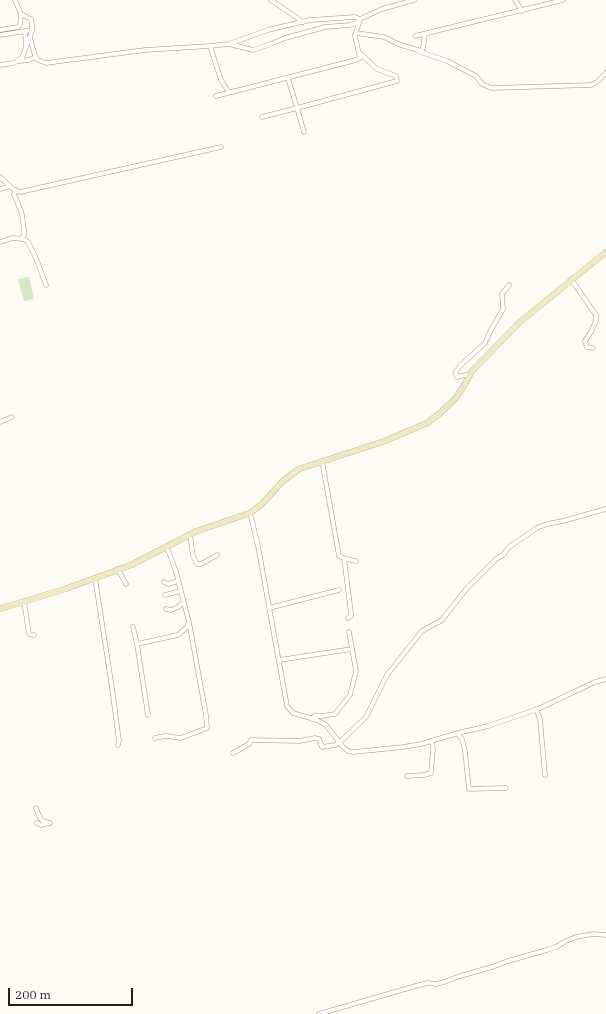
<!DOCTYPE html>
<style>
body{margin:0}
#map{position:relative;width:606px;height:1014px;overflow:hidden;background:#fefaf4;font-family:"IBM Plex Serif",serif}
canvas{display:block}
.scale{position:absolute;left:8px;top:988px;width:125px;height:18px;box-sizing:border-box;border:2px solid #261f13;border-top:0;padding-left:5px;font-size:12px;line-height:14px;white-space:nowrap;color:#261f13;-webkit-text-stroke:3px #fff;paint-order:stroke}
</style>
<div id="map">
<canvas width="606" height="1014"></canvas>
<div class="scale">200 m</div>
</div>
<script>
const ctx = document.querySelector('canvas').getContext('2d');
ctx.lineJoin = 'round';
function paint(path, color) {
  ctx.fillStyle = color;
  ctx.fill(path, 'evenodd');
}
function shape(rows) {
  const path = new Path2D();
  for (const r of rows) {
    path.moveTo(r[0], r[1]);
    for (let i = 2; i < r.length; i += 2) path.lineTo(r[i], r[i + 1]);
  }
  return path;
}
function strokePath(path, color, width, dash) {
  ctx.strokeStyle = color;
  ctx.lineWidth = width;
  ctx.lineCap = dash ? 'butt' : 'round';
  ctx.setLineDash(dash || []);
  ctx.stroke(path);
}
const green = shape([
 [29,277,34,299,24,301,18,279]
]);
const street = shape([
 [271,0,303,22],
 [515,0,522,11],
 [0,30,18,27,20,25,21,14],
 [25,32,26,46],
 [356,33,384,37,398,44,421,51,423,48,425,34],
 [0,35,32,30],
 [415,36,563,0],
 [30,38,35,56,38,60,46,63,145,50,210,46,221,80,228,91,233,92],
 [229,44,253,50,271,44,285,38,325,27,350,25,359,22],
 [210,46,229,44,268,30,310,20,355,17,360,19],
 [418,51,447,61,476,76,482,84,491,88,591,85,597,82,606,73],
 [19,61,29,60,36,57],
 [0,65,14,63,22,58,32,31,32,25,31,19,21,14,15,0],
 [216,96,356,60,360,58,355,36,360,19,382,9,414,0],
 [262,117,297,108,288,78],
 [304,132,297,108,397,81,396,76,377,69,360,53],
 [0,177,13,189,20,192,221,147],
 [0,189,10,186],
 [16,191,14,194,22,214,24,230,24,235,21,239],
 [0,242,13,238,24,239,28,242,36,258,46,285],
 [571,279,596,315,596,321,591,332,585,341,587,347,593,348],
 [470,374,457,377,456,374,456,371,461,365,485,343,491,330,503,309,502,294,509,285],
 [0,422,12,417],
 [322,461,339,556,346,559,356,561],
 [250,513,258,546,287,706,293,713,317,720,326,725,343,747,348,751,354,752,403,747,421,744,458,733,488,726,538,709,595,682,606,679],
 [190,534,193,556,197,564,201,564,217,555],
 [344,558,351,613,351,616,348,618],
 [118,569,126,584],
 [95,578,112,688,119,741,118,745],
 [164,582,168,584,178,581],
 [165,595,181,591],
 [24,601,29,634,34,635],
 [269,608,339,590],
 [166,609,171,610,178,607,183,603],
 [133,627,137,644,178,635,186,628,189,622,176,572,169,552,165,547],
 [137,644,148,715],
 [279,660,352,649],
 [536,709,540,719,545,775],
 [312,719,314,716,322,716,335,714,350,695,356,671,349,632],
 [457,733,462,739,465,751,469,789,506,788],
 [155,738,165,736,181,738,207,728,206,715,189,622],
 [233,753,249,744,251,740,300,741,315,738,319,739,322,747,335,745,340,742,366,717,387,675,422,631,442,620,467,588,496,559,503,555,509,547,537,528,547,524,563,521,606,509],
 [407,776,424,775,431,773,433,749,432,741],
 [36,808,40,818,43,821,50,823],
 [37,823,41,825,49,823],
 [319,1014,419,985,428,983,436,984,444,982,460,976,492,967,508,961,547,950,556,947,566,941,576,937,593,934,606,935]
]);
const secondary = shape([
 [0,609,65,589,131,565,197,531,250,513,261,505,283,481,299,469,385,441,427,423,440,413,455,399,462,389,472,371,520,322,606,252]
]);
paint(green, '#d4e7c5');
strokePath(street, '#a39373', 5);
strokePath(secondary, '#a39373', 6);
strokePath(street, '#fff', 4);
strokePath(secondary, '#f1e8c5', 5.5);
</script>
